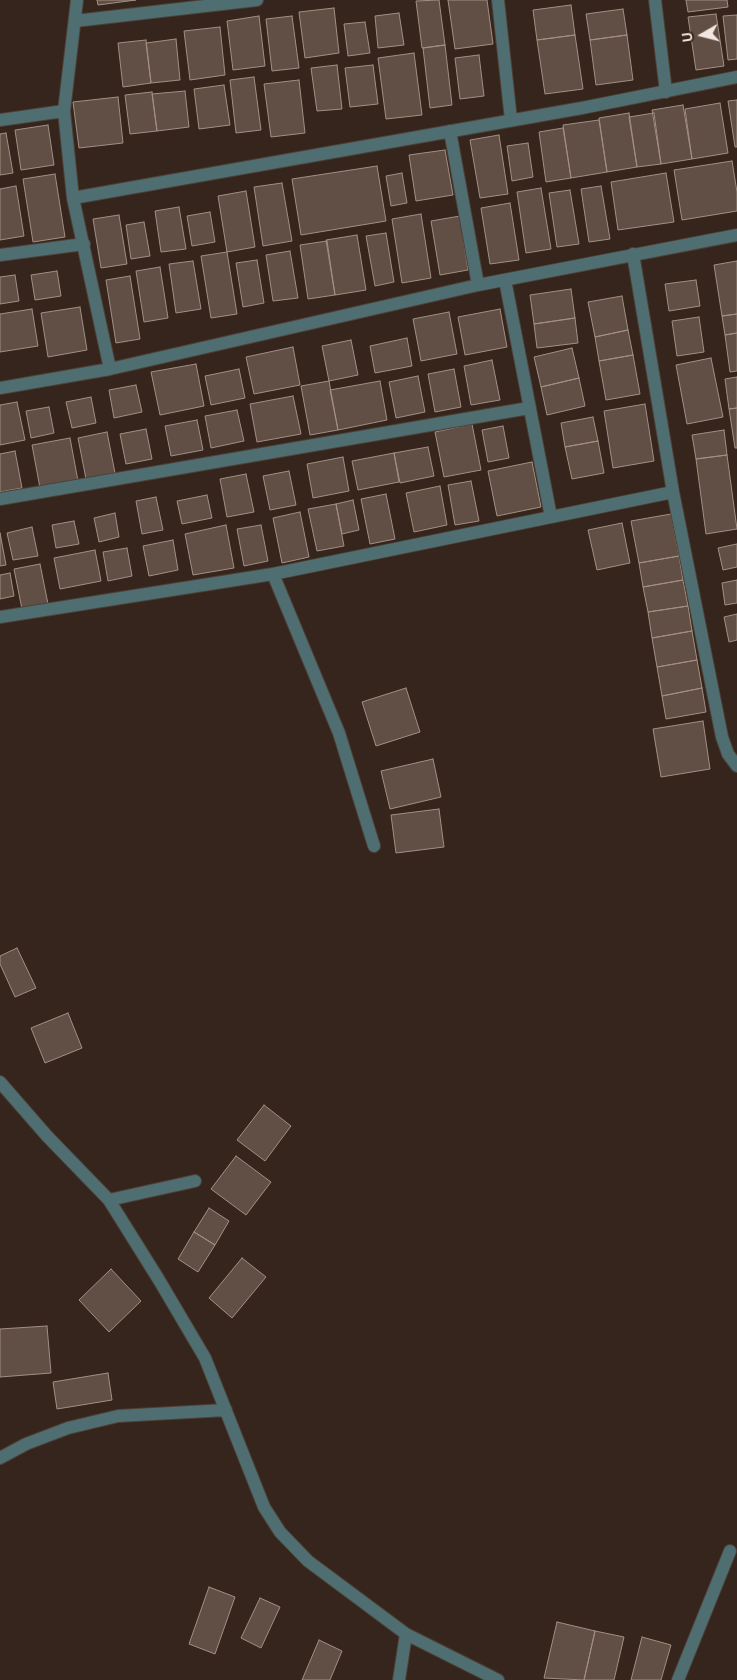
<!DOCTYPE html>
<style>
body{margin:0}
#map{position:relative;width:737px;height:1680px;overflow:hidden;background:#35251c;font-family:Ubuntu,sans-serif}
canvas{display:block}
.north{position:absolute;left:677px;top:10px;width:50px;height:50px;-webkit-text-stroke:4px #35251c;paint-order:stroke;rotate:262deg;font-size:14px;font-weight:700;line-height:20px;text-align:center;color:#f2e6e0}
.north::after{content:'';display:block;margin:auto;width:18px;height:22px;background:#f2e6e0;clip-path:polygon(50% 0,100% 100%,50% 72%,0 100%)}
</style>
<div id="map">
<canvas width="737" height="1680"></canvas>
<div class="north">U</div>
</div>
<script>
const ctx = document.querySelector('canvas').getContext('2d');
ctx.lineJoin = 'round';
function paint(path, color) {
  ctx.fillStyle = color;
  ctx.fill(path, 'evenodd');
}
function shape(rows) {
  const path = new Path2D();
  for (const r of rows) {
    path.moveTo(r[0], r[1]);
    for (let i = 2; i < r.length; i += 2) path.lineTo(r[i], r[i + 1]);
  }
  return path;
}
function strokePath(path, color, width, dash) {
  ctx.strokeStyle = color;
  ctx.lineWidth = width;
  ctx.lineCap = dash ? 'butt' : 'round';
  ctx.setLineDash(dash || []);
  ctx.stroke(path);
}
const building = shape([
 [97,0,136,0,98,5,97,0],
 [439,0,445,45,422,48,416,1,439,0],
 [448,0,487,0,493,44,455,49,448,0],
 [686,0,727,0,728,7,688,12,686,0],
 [571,5,575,35,537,40,533,10,571,5],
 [334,8,339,53,305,58,299,12,334,8],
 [623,9,627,35,590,40,586,14,623,9],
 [399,13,404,45,378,48,375,16,399,13],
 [716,14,724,66,696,70,688,17,716,14],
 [737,15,737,59,728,60,723,16,737,15],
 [259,16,265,66,233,70,227,21,259,16],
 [292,16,299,68,272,71,266,19,292,16],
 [365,22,370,53,348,56,344,24,365,22],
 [220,27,225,75,190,80,184,31,220,27],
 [575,35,583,89,545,94,537,40,575,35],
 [627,35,633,80,596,85,590,40,627,35],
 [176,39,180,80,151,83,146,43,176,39],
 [146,40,151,83,123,87,118,43,146,40],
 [445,45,452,105,430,108,423,48,445,45],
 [414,53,422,115,386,119,378,58,414,53],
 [479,55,484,96,460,99,455,58,479,55],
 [337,65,342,109,317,111,311,68,337,65],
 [373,65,378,104,350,107,345,68,373,65],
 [254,77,261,130,236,133,230,80,254,77],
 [299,80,305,133,271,137,264,84,299,80],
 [224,85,230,125,199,129,194,89,224,85],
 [185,91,189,127,157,131,152,94,185,91],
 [152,92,157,131,130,134,125,95,152,92],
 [118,97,123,143,79,148,73,102,118,97],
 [737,100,737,147,735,147,728,101,737,100],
 [720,103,728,153,692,159,685,109,720,103],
 [683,105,692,159,661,164,652,110,683,105],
 [629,113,637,167,607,172,599,118,629,113],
 [654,113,661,164,637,167,629,117,654,113],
 [599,120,607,172,571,178,563,125,599,120],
 [48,125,54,165,21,170,15,130,48,125],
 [563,128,571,178,546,182,539,132,563,128],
 [6,133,13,173,0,175,0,134,6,133],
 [499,135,508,194,480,198,470,140,499,135],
 [528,143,533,177,512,181,507,146,528,143],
 [445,150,453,195,416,201,409,155,445,150],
 [732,161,737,192,737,211,682,220,674,170,732,161],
 [377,166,386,221,301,235,292,179,377,166],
 [402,173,407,203,391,206,386,176,402,173],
 [666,173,674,222,618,230,611,182,666,173],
 [55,174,65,237,33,242,23,179,55,174],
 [282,183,292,241,263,246,254,187,282,183],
 [16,186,24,236,0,240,0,189,16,186],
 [601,186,610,239,589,242,581,189,601,186],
 [541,188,551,249,526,253,517,192,541,188],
 [570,190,579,244,557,247,549,193,570,190],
 [246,191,255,247,227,252,218,196,246,191],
 [510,203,519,260,490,264,481,208,510,203],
 [179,207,186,249,161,252,155,211,179,207],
 [210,212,215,242,192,246,187,216,210,212],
 [421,214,431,278,402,283,392,219,421,214],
 [119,215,127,264,101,268,93,219,119,215],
 [460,216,468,270,440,275,431,221,460,216],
 [144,222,150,256,131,259,126,225,144,222],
 [386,233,394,282,375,286,366,236,386,233],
 [357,235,366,290,335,295,326,240,357,235],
 [327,241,335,295,308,299,300,245,327,241],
 [290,251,298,298,273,301,266,255,290,251],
 [227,252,237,314,211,318,201,256,227,252],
 [257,260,264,303,243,307,236,263,257,260],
 [193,261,201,309,176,313,169,264,193,261],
 [737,261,737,314,722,316,714,265,737,261],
 [160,267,168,318,144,322,136,271,160,267],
 [57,271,61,296,35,300,31,275,57,271],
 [15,275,19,301,0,304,0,277,15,275],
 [130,276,140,339,116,343,106,280,130,276],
 [696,280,700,306,669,311,665,284,696,280],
 [571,289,575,318,534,324,530,295,571,289],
 [622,296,628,330,595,337,588,302,622,296],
 [80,307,87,350,48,357,41,313,80,307],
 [32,309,38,346,0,352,0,314,32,309],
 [500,309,507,347,465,355,458,317,500,309],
 [449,312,457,354,421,361,413,319,449,312],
 [737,314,737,333,725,335,722,316,737,314],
 [699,317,704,352,677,356,672,321,699,317],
 [575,318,578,343,537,348,534,324,575,318],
 [628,330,633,355,599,361,595,337,628,330],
 [737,333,737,371,730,372,725,335,737,333],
 [407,338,412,366,375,373,370,346,407,338],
 [351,340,358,375,329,381,322,346,351,340],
 [293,347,300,385,254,394,246,357,293,347],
 [572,348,579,378,541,387,534,357,572,348],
 [633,355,640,394,606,400,599,361,633,355],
 [711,358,723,417,687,424,676,365,711,358],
 [492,360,500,400,471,405,464,366,492,360],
 [196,364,204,406,160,415,151,372,196,364],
 [239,369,245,398,211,405,205,376,239,369],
 [454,369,461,407,435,412,428,374,454,369],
 [418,376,425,412,396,418,389,382,418,376],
 [737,377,737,408,729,409,725,379,737,377],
 [579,378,585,406,547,415,541,387,579,378],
 [329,381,338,430,310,435,301,386,329,381],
 [380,381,387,420,338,430,330,390,380,381],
 [136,385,142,412,114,418,109,390,136,385],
 [293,396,301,434,257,442,250,404,293,396],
 [91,397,96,423,72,428,66,402,91,397],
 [17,402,25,440,0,445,0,405,17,402],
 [645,404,654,461,613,468,604,411,645,404],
 [49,407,54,433,31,438,26,411,49,407],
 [737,408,737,448,735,448,729,409,737,408],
 [237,410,244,441,211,448,205,416,237,410],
 [593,417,598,441,565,447,561,423,593,417],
 [197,420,203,450,171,456,165,426,197,420],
 [472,424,481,470,444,477,435,432,472,424],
 [503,426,509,458,488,462,482,430,503,426],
 [146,429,152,459,126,464,120,434,146,429],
 [724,430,727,455,696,459,692,435,724,430],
 [107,432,115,473,86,479,78,438,107,432],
 [70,438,78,481,40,488,32,445,70,438],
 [598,441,604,473,572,479,565,447,598,441],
 [428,447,434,476,400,483,394,453,428,447],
 [15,451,22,488,0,492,0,454,15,451],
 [394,453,399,482,358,490,352,461,394,453],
 [727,455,737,529,706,534,696,459,727,455],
 [343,457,349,491,313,498,307,464,343,457],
 [532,462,541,507,497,516,488,471,532,462],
 [289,471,296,505,270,510,263,476,289,471],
 [246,474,254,512,227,517,220,479,246,474],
 [471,481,479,521,455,525,448,485,471,481],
 [440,486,447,525,414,532,406,493,440,486],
 [386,494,395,539,370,544,361,499,386,494],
 [207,495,212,518,182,524,177,501,207,495],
 [156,497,163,530,142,534,136,501,156,497],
 [353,500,359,530,342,534,336,504,353,500],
 [336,504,344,546,317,551,308,509,336,504],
 [300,512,309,557,282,563,273,518,300,512],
 [115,513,119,537,99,542,94,518,115,513],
 [671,514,679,556,639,563,631,521,671,514],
 [74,521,79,544,56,548,52,525,74,521],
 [622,523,630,563,597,570,588,530,622,523],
 [226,525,234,568,193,575,185,534,226,525],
 [261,525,268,561,244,566,237,529,261,525],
 [32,527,38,556,13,560,7,533,32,527],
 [0,533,6,565,0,566,0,533],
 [173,540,178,570,149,576,143,546,173,540],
 [737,544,737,567,723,570,718,548,737,544],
 [127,548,132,576,108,581,103,552,127,548],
 [95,550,101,581,60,589,54,558,95,550],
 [679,556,683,580,643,587,639,563,679,556],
 [40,564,48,604,22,609,14,569,40,564],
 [10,573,14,596,0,599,0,575,10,573],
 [683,580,688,606,648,612,643,587,683,580],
 [737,580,737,603,725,605,722,583,737,580],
 [688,606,692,631,652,638,648,612,688,606],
 [737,614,737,640,729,642,724,617,737,614],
 [692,631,697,660,657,667,652,638,692,631],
 [697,660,702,688,662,696,657,667,697,660],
 [406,688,420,732,376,746,362,702,406,688],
 [702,688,706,712,666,719,662,696,702,688],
 [703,721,710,769,661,777,653,729,703,721],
 [433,759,441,797,390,809,381,771,433,759],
 [439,809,444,847,396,853,391,815,439,809],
 [17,948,36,988,15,997,0,964,0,956,17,948],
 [68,1013,82,1048,45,1063,31,1028,68,1013],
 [264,1105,291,1126,265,1161,237,1140,264,1105],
 [236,1156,271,1182,246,1215,211,1189,236,1156],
 [209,1208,229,1221,215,1245,194,1232,209,1208],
 [194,1232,215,1245,198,1272,178,1259,194,1232],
 [242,1258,266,1277,232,1318,209,1298,242,1258],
 [111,1269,141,1301,109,1332,79,1300,111,1269],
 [47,1326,51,1373,0,1377,0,1329,47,1326],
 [108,1373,112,1400,57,1409,53,1382,108,1373],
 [209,1587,235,1597,215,1654,189,1644,209,1587],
 [260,1598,280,1607,261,1648,241,1638,260,1598],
 [557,1622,595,1631,584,1680,544,1678,557,1622],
 [595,1631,624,1637,614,1680,584,1680,595,1631],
 [642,1637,671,1645,661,1680,631,1680,642,1637],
 [319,1640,342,1651,330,1680,302,1680,319,1640]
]);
const minor = shape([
 [77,0,64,111,73,198,110,369],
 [498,0,511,120],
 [655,0,666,92],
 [75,21,257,0],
 [0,120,64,111],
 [450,131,478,285],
 [73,198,582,108,737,77],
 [633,254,673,492,722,737,728,754,737,766],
 [0,255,84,244],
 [505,280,551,517],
 [0,388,110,369,478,285,737,235],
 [0,499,529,408],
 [273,574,339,733,374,846],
 [0,617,273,574,673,492],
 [0,1082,47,1136,109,1200,159,1280,205,1358,264,1507,280,1532,308,1561,406,1634,498,1680],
 [109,1200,195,1181],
 [0,1458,26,1444,68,1428,118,1416,226,1410],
 [399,1680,406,1634],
 [678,1680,730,1551]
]);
paint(building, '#614f45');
strokePath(building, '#a38f83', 1);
strokePath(minor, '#4f4037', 14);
strokePath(minor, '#4e6e72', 12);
</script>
